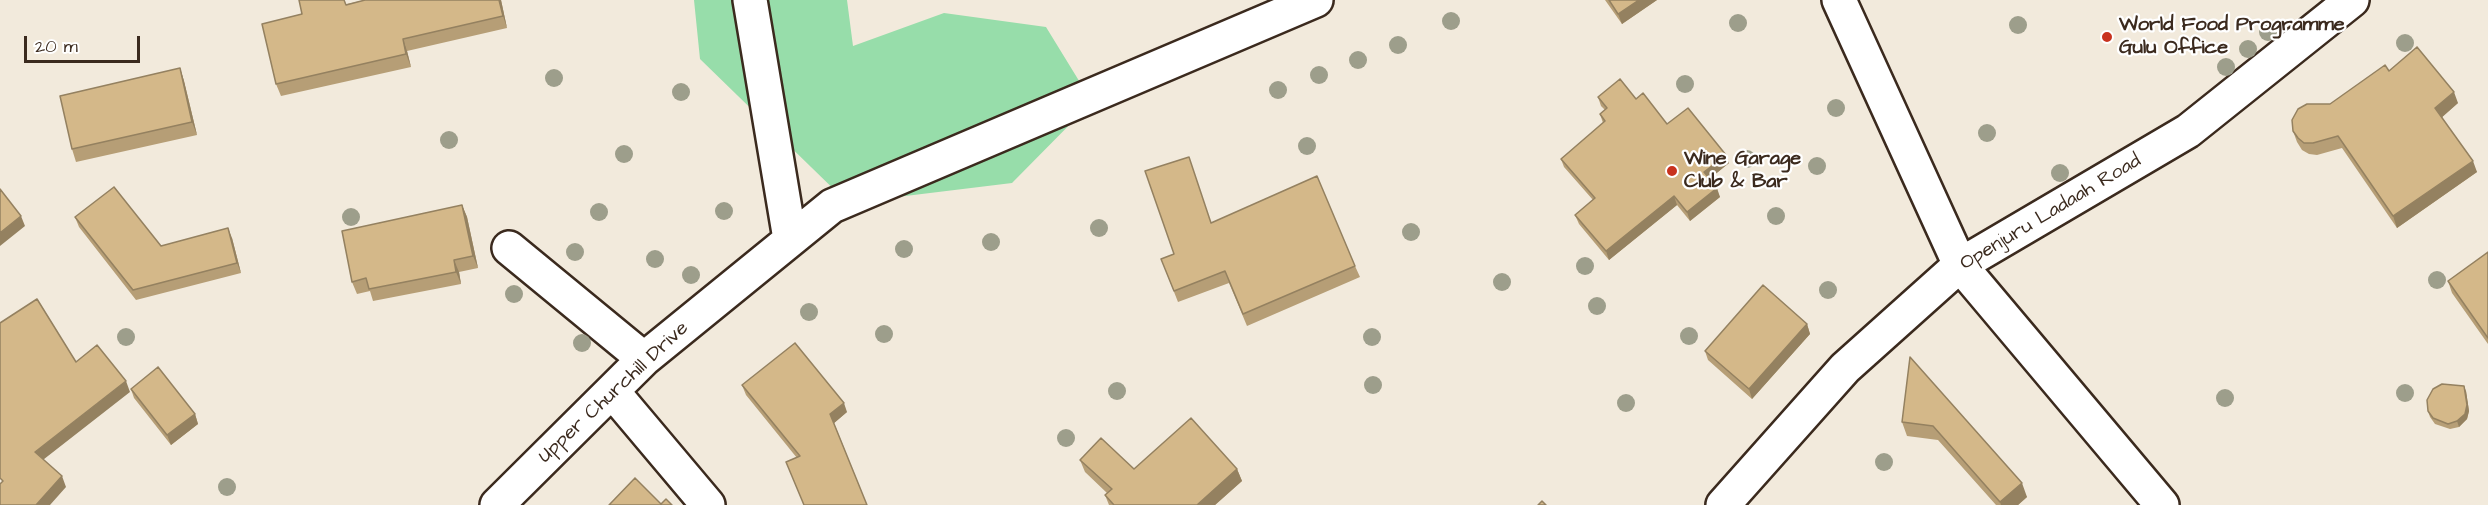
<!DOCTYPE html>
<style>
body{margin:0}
#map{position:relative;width:2488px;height:505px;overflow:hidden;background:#f2eadc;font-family:"Architects Daughter",sans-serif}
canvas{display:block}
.scale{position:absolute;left:24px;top:36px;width:116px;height:27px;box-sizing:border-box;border:3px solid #3b2a1e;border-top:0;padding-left:8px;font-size:18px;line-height:21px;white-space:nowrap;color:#3b2a1e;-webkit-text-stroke:4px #fff;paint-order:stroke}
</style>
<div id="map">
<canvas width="2488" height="505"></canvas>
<div class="scale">20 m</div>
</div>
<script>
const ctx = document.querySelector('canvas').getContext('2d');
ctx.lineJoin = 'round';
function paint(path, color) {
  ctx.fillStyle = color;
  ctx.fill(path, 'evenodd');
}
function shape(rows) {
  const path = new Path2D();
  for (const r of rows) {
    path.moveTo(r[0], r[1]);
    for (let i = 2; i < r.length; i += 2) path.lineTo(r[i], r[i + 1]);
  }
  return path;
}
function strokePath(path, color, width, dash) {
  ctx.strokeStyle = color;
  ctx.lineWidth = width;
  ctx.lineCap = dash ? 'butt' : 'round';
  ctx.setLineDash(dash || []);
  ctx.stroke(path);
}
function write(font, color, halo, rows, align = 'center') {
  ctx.font = font + ' "Architects Daughter",sans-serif';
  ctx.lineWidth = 4.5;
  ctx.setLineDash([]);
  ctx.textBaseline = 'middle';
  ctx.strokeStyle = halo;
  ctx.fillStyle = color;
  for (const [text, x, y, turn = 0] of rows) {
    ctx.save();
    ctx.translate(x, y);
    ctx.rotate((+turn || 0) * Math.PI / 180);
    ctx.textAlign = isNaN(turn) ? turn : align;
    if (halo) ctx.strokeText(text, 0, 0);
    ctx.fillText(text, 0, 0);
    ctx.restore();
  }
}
const green = shape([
 [694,0,847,0,853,46,944,13,1046,27,1092,102,1012,183,848,203,700,59]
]);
const minor = shape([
 [750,0,790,239],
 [1839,0,1960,265,2162,505],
 [509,248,644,359],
 [612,391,708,505],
 [497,505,644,359,832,206,1316,0],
 [1723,505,1845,368,1960,265,2188,131,2352,0]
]);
const trees = [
 [1451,21],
 [1738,23],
 [2018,25],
 [2268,32],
 [2405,43],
 [1398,45],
 [2248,49],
 [1358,60],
 [2226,67],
 [1319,75],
 [554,78],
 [1685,84],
 [1278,90],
 [681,92],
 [1836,108],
 [1987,133],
 [449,140],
 [1307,146],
 [624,154],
 [1747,159],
 [1817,166],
 [2060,173],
 [724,211],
 [599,212],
 [1776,216],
 [351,217],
 [1099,228],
 [1411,232],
 [991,242],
 [904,249],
 [575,252],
 [655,259],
 [1585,266],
 [691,275],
 [2437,280],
 [1502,282],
 [1828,290],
 [514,294],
 [1597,306],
 [809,312],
 [884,334],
 [1689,336],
 [126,337],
 [1372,337],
 [582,343],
 [1373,385],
 [1117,391],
 [2405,393],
 [2225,398],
 [1626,403],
 [1066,438],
 [1884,462],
 [227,487]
];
const wall = shape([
 [365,0,501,0,507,28,407,51,411,67,281,96,276,84,347,4],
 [1605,0,1657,0,1622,24],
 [180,68,184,81,197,135,76,162,72,149],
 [2389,71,2458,103,2442,117,2477,172,2397,228,2342,148,2317,155,2309,154,2302,150,2297,142,2293,131],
 [1598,97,1636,99,1667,124,1729,163,1709,179,1720,197,1690,221,1677,205,1609,260,1579,224,1575,215,1593,200,1564,167,1561,159,1603,123,1600,114,1605,110,1601,106],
 [462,205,467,217,478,268,459,272,461,284,373,301,370,291,357,294,352,282],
 [75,217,161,246,232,238,241,273,136,300,79,227],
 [1211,223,1355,266,1360,277,1247,326,1229,283,1178,302,1161,259,1174,254],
 [2488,252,2488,344,2452,293,2448,281],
 [1807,324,1810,334,1752,399,1708,360,1705,351],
 [1910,357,2027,497,2018,505,1996,505,1938,440,1907,436,1902,422],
 [742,385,847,412,834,423,867,505,804,505,786,462,797,458,746,395],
 [131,389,195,414,198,424,171,445,134,398],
 [2466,391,2469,411,2467,419,2459,427,2450,429,2435,424,2430,417,2428,411],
 [1080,460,1134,469,1237,469,1242,481,1215,505,1109,505,1105,495,1107,493,1085,472]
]);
const shadedWall = shape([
 [499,0,501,0,507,28,503,16],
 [1639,0,1657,0,1622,24,1618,14],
 [403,39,407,51,411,67,406,54],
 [180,68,184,81,197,135,192,122],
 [2454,92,2458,103,2440,119,2435,108],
 [1726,155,1729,163,1707,181,1704,172],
 [2473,161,2477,172,2397,228,2393,216],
 [1717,188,1720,197,1690,221,1687,212],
 [1674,196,1677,205,1609,260,1606,251],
 [462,205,467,217,478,268,473,256],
 [21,216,25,226,0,246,0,233],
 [228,228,232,238,241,273,237,263],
 [454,260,459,272,461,284,456,272],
 [1807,324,1810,334,1752,399,1749,389],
 [126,381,130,392,39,463,35,452],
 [2464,386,2466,391,2469,411,2467,419,2459,427,2457,421],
 [844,403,847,412,833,424,830,414],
 [195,414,198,424,171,445,167,435],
 [1237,469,1242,481,1215,505,1197,505],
 [62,476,66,487,50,505,36,505],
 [2022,483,2027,497,2018,505,2001,505,2000,502]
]);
const building = shape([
 [299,0,344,0,346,5,365,0,499,0,503,16,403,39,406,54,276,84,262,24,302,14,299,0],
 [1609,0,1639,0,1618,14,1609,0],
 [2417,47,2454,92,2435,108,2473,161,2393,216,2338,136,2313,143,2304,143,2298,138,2293,131,2292,120,2298,109,2307,104,2330,104,2385,65,2389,71,2417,47],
 [180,68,192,122,72,149,60,96,180,68],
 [1620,79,1636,99,1643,93,1667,124,1688,108,1726,155,1704,172,1717,188,1687,212,1674,196,1606,251,1575,215,1595,198,1561,159,1605,121,1600,114,1607,108,1598,97,1620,79],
 [1189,157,1211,223,1317,176,1355,266,1243,314,1225,271,1174,291,1161,259,1174,254,1145,171,1189,157],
 [114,187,161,246,228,228,237,263,133,290,75,217,114,187],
 [0,189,21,216,0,233,0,189],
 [462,205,473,256,454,260,456,272,369,289,366,278,352,282,342,231,462,205],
 [2488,252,2488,338,2448,281,2488,252],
 [1763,285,1807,324,1749,389,1705,351,1763,285],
 [37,299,76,362,97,345,126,381,35,452,62,476,36,505,0,505,0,484,3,481,0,478,0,323,37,299],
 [795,343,844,403,830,414,867,505,804,505,786,462,800,456,742,385,795,343],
 [1910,357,2022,483,2000,502,1933,426,1902,422,1910,357],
 [158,367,195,414,167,435,131,389,158,367],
 [2442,384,2464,386,2467,405,2465,414,2457,421,2448,424,2433,418,2428,411,2427,400,2433,389,2442,384],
 [1191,418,1237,469,1197,505,1114,505,1105,495,1112,489,1080,460,1101,438,1134,469,1191,418],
 [635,478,661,504,666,499,672,505,609,505,635,478],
 [1542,501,1546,505,1538,505,1542,501]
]);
const markers = [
 [2107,37,6,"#c8321e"],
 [1672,171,6,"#c8321e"]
];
const poiNames = [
 ["World Food Programme",2119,26],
 ["Gulu Office",2119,49],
 ["Wine Garage",1684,160],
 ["Club & Bar",1684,183]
];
const streetNames = [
 ["Openjuru Ladaah Road",2051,213,-31],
 ["Upper Churchill Drive",614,393,-43]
];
paint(green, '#97ddaa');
strokePath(minor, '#3b2a1e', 38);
strokePath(minor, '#fff', 33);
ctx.fillStyle = '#9d9e8b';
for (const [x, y] of trees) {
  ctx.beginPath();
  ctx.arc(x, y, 9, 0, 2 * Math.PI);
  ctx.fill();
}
paint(wall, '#b69e76');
paint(shadedWall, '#948160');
paint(building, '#d4b889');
strokePath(building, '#948160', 1.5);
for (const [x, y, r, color] of markers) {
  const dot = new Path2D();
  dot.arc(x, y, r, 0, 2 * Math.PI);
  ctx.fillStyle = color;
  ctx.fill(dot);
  strokePath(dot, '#fff', 2);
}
write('bold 20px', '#3b2a1e', '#fff', poiNames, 'left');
write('20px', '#3b2a1e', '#fff', streetNames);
</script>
